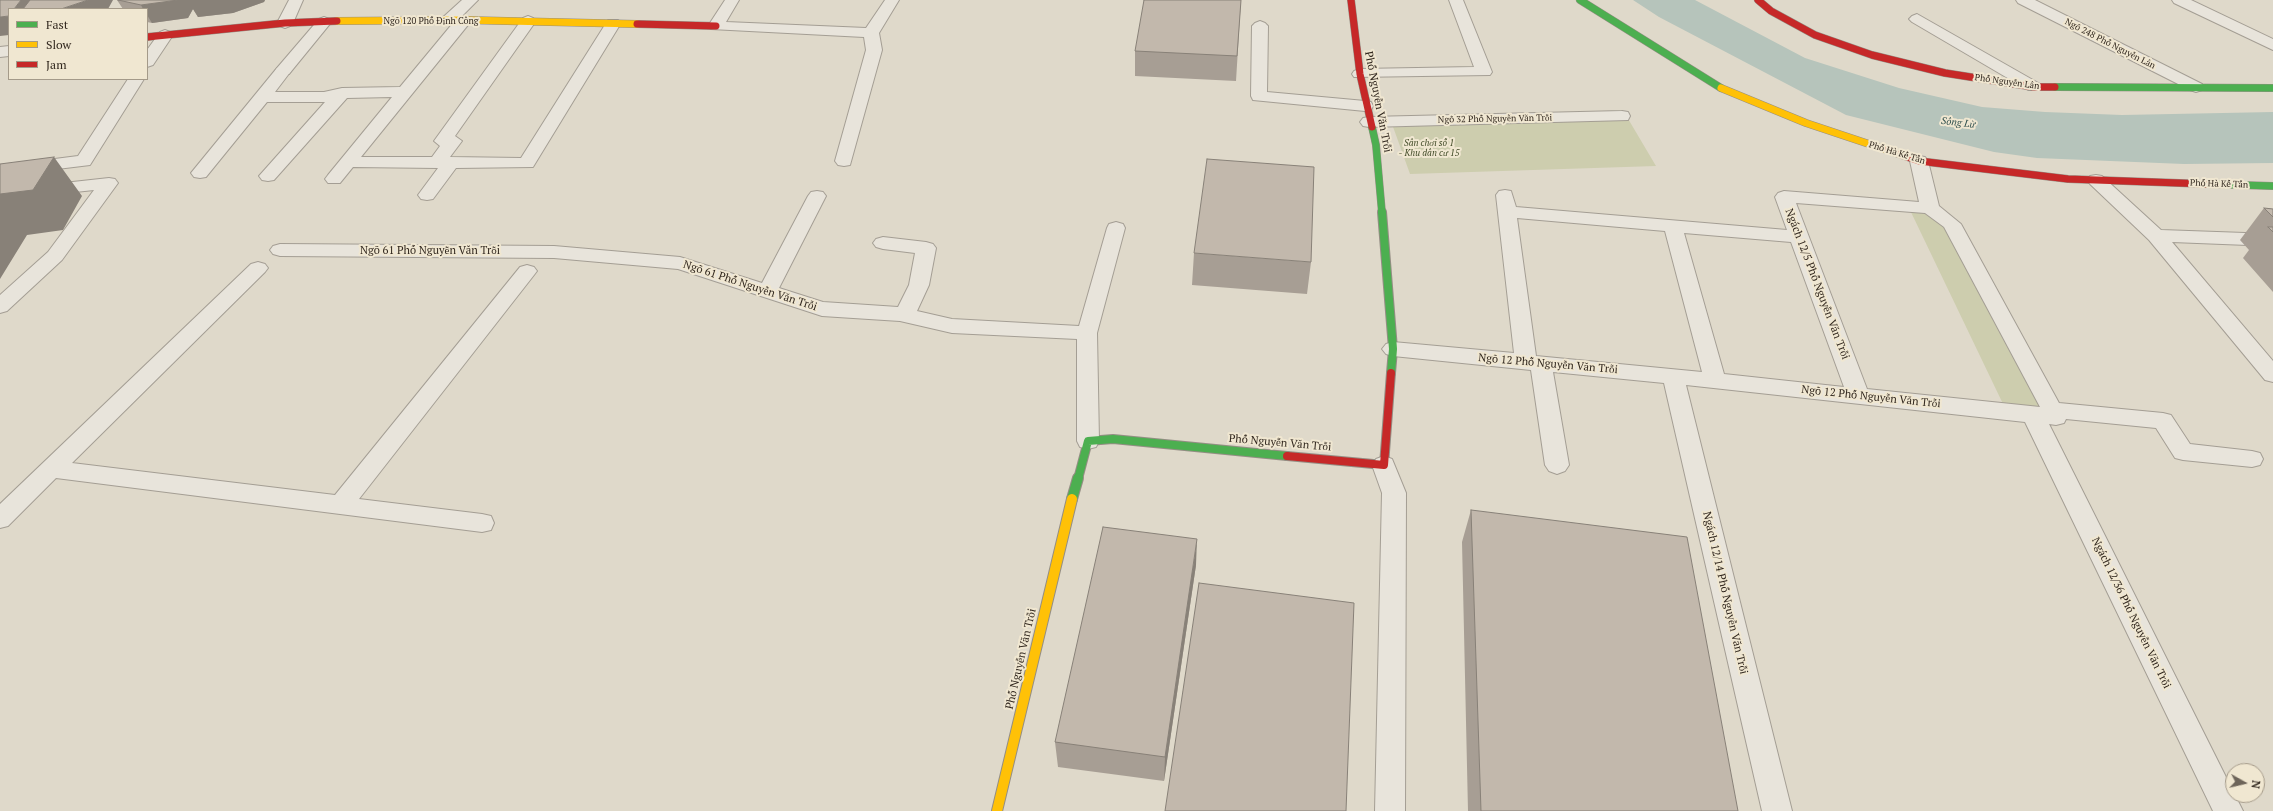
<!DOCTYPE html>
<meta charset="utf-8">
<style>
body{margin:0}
#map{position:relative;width:2273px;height:811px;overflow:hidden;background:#dfd9ca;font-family:"PT Serif",serif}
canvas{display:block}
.legend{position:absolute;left:8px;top:8px;width:140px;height:72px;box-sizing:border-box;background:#f0e7d1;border:1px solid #a49a89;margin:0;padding:5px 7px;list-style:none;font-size:12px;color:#31271e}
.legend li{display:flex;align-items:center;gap:8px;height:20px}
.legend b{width:20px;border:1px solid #a49a89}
.north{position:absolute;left:2225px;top:763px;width:40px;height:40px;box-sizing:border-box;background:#f0e7d1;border:1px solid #a49a89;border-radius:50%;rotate:98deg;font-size:11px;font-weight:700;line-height:16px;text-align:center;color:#31271e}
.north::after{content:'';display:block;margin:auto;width:14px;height:18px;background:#6e655a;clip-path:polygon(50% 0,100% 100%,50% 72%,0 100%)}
</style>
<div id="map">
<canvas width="2273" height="811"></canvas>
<ul class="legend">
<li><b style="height:5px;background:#4caf50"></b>Fast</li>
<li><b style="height:5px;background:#ffc107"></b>Slow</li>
<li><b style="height:5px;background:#c62828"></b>Jam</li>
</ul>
<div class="north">N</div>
</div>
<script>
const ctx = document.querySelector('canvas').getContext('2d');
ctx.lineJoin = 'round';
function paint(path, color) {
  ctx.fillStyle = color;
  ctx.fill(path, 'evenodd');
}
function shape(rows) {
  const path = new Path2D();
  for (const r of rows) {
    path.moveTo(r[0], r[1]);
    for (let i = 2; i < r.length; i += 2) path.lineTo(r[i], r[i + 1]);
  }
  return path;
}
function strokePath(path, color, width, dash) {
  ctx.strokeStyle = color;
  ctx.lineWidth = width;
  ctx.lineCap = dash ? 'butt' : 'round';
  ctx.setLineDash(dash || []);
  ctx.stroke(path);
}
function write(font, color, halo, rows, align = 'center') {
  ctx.font = font + ' "PT Serif",serif';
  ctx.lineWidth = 4;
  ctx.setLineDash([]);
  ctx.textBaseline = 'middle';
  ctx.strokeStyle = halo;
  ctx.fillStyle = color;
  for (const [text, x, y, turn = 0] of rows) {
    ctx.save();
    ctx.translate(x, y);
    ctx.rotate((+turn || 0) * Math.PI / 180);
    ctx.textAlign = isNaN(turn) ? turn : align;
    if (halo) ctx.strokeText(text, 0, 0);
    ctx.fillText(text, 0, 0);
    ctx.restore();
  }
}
const green = shape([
 [1627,117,1656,166,1410,174,1392,124],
 [1909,208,1930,210,1944,222,2045,409,2004,406]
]);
const water = shape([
 [1633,0,1695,0,1805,58,1899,88,1982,107,2045,112,2122,115,2273,112,2273,163,2184,164,2037,158,1994,152,1846,115,1659,17]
]);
const lane = shape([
 [462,0,478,0,462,16,469,17,472,20,361,157,432,157,440,146,434,141,523,18,528,16,533,18,536,21,455,136,462,141,450,157,521,158,608,20,618,20,621,23,533,167,456,168,433,199,427,200,421,199,418,195,438,168,353,167,340,183,328,183,325,179,328,175,392,97,347,98,274,180,268,181,262,180,259,176,325,102,267,102,206,177,200,178,194,177,191,173,277,68,283,66,289,68,291,71,275,92,324,92,342,88,400,87,453,23,443,23,440,20,462,0],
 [725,0,739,0,726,22,866,28,885,0,899,0,879,33,882,50,850,165,844,166,838,165,835,161,866,50,864,37,711,29,708,26,725,0],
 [1449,0,1463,0,1492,72,1490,75,1354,77,1352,74,1354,71,1360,69,1474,67,1449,0],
 [2016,0,2035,0,2202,84,2204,87,2202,90,2196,92,2190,90,2018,3,2016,0],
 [2172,0,2191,0,2273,39,2273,50,2174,3,2172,0],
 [1917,14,2040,84,2042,87,2040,90,2028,90,1912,22,1909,19,1912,16,1917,14],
 [1260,21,1265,23,1268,26,1267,92,1365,101,1371,102,1373,106,1371,110,1365,111,1253,100,1251,96,1252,26,1255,23,1260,21],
 [1622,111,1628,112,1630,116,1628,120,1369,127,1363,126,1360,122,1363,118,1369,117,1622,111],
 [1919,156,1925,157,1928,161,1939,206,1961,224,2059,403,2163,413,2171,415,2190,444,2252,451,2260,453,2263,459,2260,465,2252,467,2183,460,2175,458,2156,428,2066,419,2064,423,2056,425,2049,424,2243,811,2213,811,2025,422,1686,385,1792,811,1762,811,1664,383,1553,372,1569,465,1565,471,1557,474,1549,471,1545,465,1531,370,1393,356,1386,354,1382,349,1386,344,1393,342,1514,353,1496,195,1499,191,1505,190,1511,191,1516,207,1787,230,1775,197,1778,193,1784,191,1919,202,1910,161,1913,157,1919,156],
 [1796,203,1925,213,1944,227,2040,407,1867,389,1796,203],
 [1517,218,1665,231,1702,372,1536,356,1517,218],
 [1684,233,1791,242,1844,387,1724,374,1684,233],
 [2096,175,2102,176,2161,230,2273,234,2273,246,2172,242,2273,361,2273,382,2265,380,2149,240,2090,184,2087,180,2090,176,2096,175],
 [109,178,115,179,118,183,62,260,7,311,0,313,0,295,48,252,94,190,0,200,0,190,109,178],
 [817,191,823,192,826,196,779,288,823,302,898,307,909,285,915,253,883,249,876,247,873,243,876,239,883,237,926,242,933,244,936,248,929,285,917,311,952,319,1079,326,1107,228,1109,224,1116,222,1123,224,1125,228,1097,333,1099,441,1096,447,1088,449,1080,447,1077,441,1077,339,952,333,900,321,822,316,678,269,554,258,280,256,273,254,270,250,273,246,280,244,554,246,680,257,762,283,808,196,811,192,817,191],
 [258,262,265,264,268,268,265,272,72,463,335,495,520,267,527,265,534,267,537,271,534,275,359,499,482,514,491,516,494,523,491,530,482,532,56,478,8,526,0,528,0,504,251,264,258,262],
 [1384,456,1392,459,1406,493,1405,811,1375,811,1382,493,1372,465,1376,459,1384,456]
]);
const street = shape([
 [289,0,303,0,293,23,290,26,285,28,280,26,277,23,289,0],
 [324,17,329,19,332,22,329,25,289,74,277,74,275,71,277,68,319,19,324,17],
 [165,30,170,32,173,35,153,65,147,67,147,50,160,32,165,30],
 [9,46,9,56,0,57,0,47,9,46],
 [128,79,144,79,90,165,0,176,0,166,78,156,128,79]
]);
const fastFar2 = shape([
 [1580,0,1721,88],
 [2055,87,2273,88],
 [1372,127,1376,145,1382,213],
 [2207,184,2273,186]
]);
const fastFar1 = shape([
 [1382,212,1393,349,1391,373],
 [1078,479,1088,441,1113,439,1287,456]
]);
const fast = shape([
 [1072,499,1078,478]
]);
const slowFar1 = shape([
 [337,21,464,20,637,24],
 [1721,88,1806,123,1887,150]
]);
const slow = shape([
 [997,811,1072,499]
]);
const jamFar1 = shape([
 [1351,0,1360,74,1372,127],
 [1758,0,1771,11,1815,35,1872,55,1945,73,2034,87,2055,87],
 [637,24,716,26],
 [147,37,285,23,337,21],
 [1887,150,1919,161,2068,179,2207,184]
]);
const jam = shape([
 [1287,456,1384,465,1391,373]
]);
const wall = shape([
 [117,0,265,0,264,2,233,13,198,17,193,9,188,18,152,23,147,22,147,9,123,9],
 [1241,0,1236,81,1135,76,1135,51],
 [2264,208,2273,209,2273,292,2243,258,2249,250,2240,240],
 [1194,253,1311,262,1307,294,1192,285],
 [1471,510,1738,811,1468,811,1462,542],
 [1196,565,1164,781,1058,767,1055,742]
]);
const shadedWall = shape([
 [21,0,46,0,39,9,14,9],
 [88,0,113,0,108,9,61,9],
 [178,0,265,0,264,2,233,13,198,17,193,9,188,18,152,23,147,15,147,9,143,9,141,5],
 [9,16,9,35,0,36,0,17],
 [54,157,82,196,63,230,27,235,0,279,0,194],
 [1197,539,1196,565,1164,781,1165,757]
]);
const building = shape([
 [0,0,21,0,14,9,9,9,9,16,0,17,0,0],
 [30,0,88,0,61,9,23,9,30,0],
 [118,0,178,0,141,5,118,0],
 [1144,0,1241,0,1237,56,1135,51,1144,0],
 [54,157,33,190,0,194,0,164,54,157],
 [1207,159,1314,167,1311,262,1194,253,1207,159],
 [2264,208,2273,209,2273,217,2264,208],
 [2268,227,2273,227,2273,232,2268,227],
 [1471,510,1687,537,1738,811,1481,811,1471,510],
 [1103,527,1197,539,1165,757,1055,742,1103,527],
 [1199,583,1354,603,1346,811,1165,811,1199,583]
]);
const farStreetnames = [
 ["Ngõ 120 Phố Định Công",431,21],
 ["Ngõ 248 Phố Nguyễn Lân",2110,44,27],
 ["Phố Nguyễn Lân",2007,82,8],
 ["Ngõ 32 Phố Nguyễn Văn Trỗi",1495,119,-1],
 ["Phố Hà Kế Tấn",1897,153,17],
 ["Phố Hà Kế Tấn",2219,184,2]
];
const farParknames = [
 ["Sân chơi số 1",1429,143],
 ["- Khu dân cư 15",1429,153]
];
const farWaternames = [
 ["Sông Lừ",1958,123,7]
];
const streetNames = [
 ["Phố Nguyễn Văn Trỗi",1378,102,79],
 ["Ngõ 61 Phố Nguyễn Văn Trỗi",430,251],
 ["Ngách 12/5 Phố Nguyễn Văn Trỗi",1817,284,69],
 ["Ngõ 61 Phố Nguyễn Văn Trỗi",750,286,18],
 ["Ngõ 12 Phố Nguyễn Văn Trỗi",1548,364,5],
 ["Ngõ 12 Phố Nguyễn Văn Trỗi",1871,397,6],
 ["Phố Nguyễn Văn Trỗi",1280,443,5],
 ["Ngách 12/14 Phố Nguyễn Văn Trỗi",1725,593,77],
 ["Ngách 12/36 Phố Nguyễn Văn Trỗi",2131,613,64],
 ["Phố Nguyễn Văn Trỗi",1021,659,-77]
];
paint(green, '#cdcdae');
paint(water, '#b6c4bb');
strokePath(lane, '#a49e94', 2);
strokePath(street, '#a49e94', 2);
strokePath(fastFar2, '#948e84', 8);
strokePath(fastFar1, '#948e84', 10);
strokePath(fast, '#948e84', 12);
strokePath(slowFar1, '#948e84', 8);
strokePath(slow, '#948e84', 12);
strokePath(jamFar1, '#948e84', 8);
strokePath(jam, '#948e84', 10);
paint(lane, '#e8e4db');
paint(street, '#e8e4db');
strokePath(fastFar2, '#4caf50', 7);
strokePath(fastFar1, '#4caf50', 8);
strokePath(fast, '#4caf50', 10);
strokePath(slowFar1, '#ffc107', 7);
strokePath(slow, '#ffc107', 10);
strokePath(jamFar1, '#c62828', 7);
strokePath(jam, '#c62828', 8);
paint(wall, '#a79e94');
paint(shadedWall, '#888178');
paint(building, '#c2b8ac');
strokePath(building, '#888178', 1);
write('9px', '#31271e', '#f0e7d1', farStreetnames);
write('italic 9px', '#414b27', '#f0e7d1', farParknames);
write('italic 10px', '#2f4f4d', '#f0e7d1', farWaternames);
write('11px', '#31271e', '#f0e7d1', streetNames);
</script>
